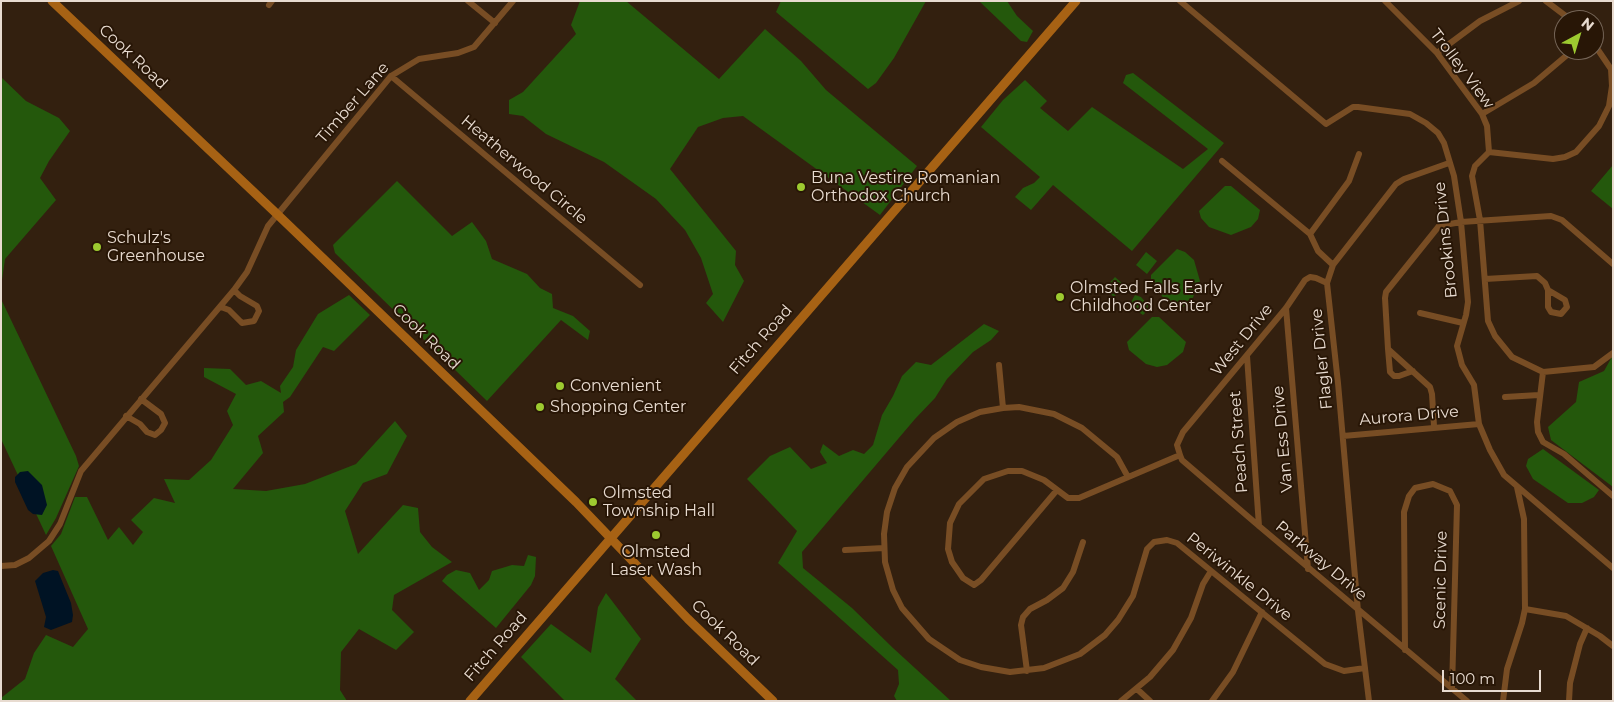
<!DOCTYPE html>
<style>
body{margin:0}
#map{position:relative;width:1614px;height:702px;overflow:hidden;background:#33200f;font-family:Montserrat,sans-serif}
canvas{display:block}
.frame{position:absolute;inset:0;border:2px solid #e8dbd0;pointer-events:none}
.north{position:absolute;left:1554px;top:10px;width:50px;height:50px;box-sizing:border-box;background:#281606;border:1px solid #756557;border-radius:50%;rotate:39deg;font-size:14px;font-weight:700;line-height:20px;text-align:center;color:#e8dbd0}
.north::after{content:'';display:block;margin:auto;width:18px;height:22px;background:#9dca30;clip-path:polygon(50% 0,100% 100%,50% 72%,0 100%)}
.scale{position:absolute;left:1442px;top:670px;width:99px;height:22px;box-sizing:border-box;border:2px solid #e8dbd0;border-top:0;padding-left:6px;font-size:15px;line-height:18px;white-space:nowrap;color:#e8dbd0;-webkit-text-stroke:4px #281606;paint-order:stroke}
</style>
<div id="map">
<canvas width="1614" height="702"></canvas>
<div class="frame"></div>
<div class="north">N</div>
<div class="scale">100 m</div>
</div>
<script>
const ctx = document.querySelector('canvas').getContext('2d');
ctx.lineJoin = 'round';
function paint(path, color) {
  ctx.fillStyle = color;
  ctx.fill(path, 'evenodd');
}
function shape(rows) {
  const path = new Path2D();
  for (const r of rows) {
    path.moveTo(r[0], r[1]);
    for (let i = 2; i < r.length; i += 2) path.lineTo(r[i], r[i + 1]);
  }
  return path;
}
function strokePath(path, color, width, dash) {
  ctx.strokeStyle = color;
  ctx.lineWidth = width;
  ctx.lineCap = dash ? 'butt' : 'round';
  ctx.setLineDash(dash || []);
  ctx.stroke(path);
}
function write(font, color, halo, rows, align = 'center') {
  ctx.font = font + ' Montserrat,sans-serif';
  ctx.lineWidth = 4;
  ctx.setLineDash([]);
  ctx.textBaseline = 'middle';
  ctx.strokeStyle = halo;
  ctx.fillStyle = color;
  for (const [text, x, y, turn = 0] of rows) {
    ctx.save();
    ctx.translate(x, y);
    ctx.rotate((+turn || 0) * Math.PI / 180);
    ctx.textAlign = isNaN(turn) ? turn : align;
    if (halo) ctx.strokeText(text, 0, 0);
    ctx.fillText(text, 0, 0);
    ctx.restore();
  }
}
const green = shape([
 [580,1,626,1,719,79,765,29,801,61,826,90,917,166,880,215,743,116,723,118,698,127,670,169,736,251,735,265,744,281,723,322,706,303,713,294,701,258,685,230,656,199,604,162,546,134,523,116,509,114,509,100,523,92,576,34,571,25],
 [781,1,926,1,894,58,876,83,868,89,776,12],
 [979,1,1007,1,1017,16,1033,31,1027,42,1021,41],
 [1133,73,1224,143,1132,251,1053,185,1031,210,1015,197,1023,188,1034,183,1040,177,981,127,1003,100,1025,80,1047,101,1040,108,1068,131,1092,107,1183,169,1208,149,1123,83,1126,75],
 [1,77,26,101,59,118,70,131,49,161,40,178,56,200,5,259,1,287],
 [1613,165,1613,209,1591,191],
 [397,181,452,236,472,222,486,241,492,259,527,274,540,288,552,294,553,308,573,316,590,331,588,340,561,320,487,401,335,253,333,245],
 [1225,186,1231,186,1260,210,1258,219,1251,227,1231,235,1209,227,1201,218,1199,211],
 [1177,249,1185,252,1194,260,1200,281,1191,302,1181,308,1173,310,1151,282,1151,275],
 [1146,252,1157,261,1147,274,1136,265],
 [1115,277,1124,285,1114,297,1104,289],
 [349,295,370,315,334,351,323,347,290,397,283,402,284,412,258,436,263,453,233,489,266,491,305,484,356,464,395,421,407,436,387,474,363,483,345,511,358,554,403,505,418,508,420,532,432,547,452,562,394,595,392,610,414,632,396,650,359,629,341,652,340,690,347,701,1,701,1,698,25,679,34,653,46,635,73,647,88,629,51,546,61,534,75,497,87,497,108,540,119,527,133,545,143,532,131,520,154,498,175,503,164,479,189,480,211,460,233,425,227,411,236,394,204,377,204,368,230,369,246,385,261,381,281,393,280,386,293,367,296,350,318,314],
 [1135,295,1141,297,1148,305,1147,311,1143,315,1137,311,1131,302],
 [1,299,76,456,79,466,56,518,46,535,1,439],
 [1152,317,1159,317,1186,342,1183,352,1167,365,1157,367,1146,364,1129,350,1127,342],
 [984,324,999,331,991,340,973,352,947,379,935,398,915,419,802,552,803,568,852,608,893,648,951,701,897,701,894,696,899,684,898,670,778,563,797,531,747,479,770,456,790,447,811,469,827,463,820,452,823,444,839,456,853,450,864,454,873,445,882,415,893,396,902,376,916,362,931,365],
 [1613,355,1613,487,1551,440,1548,427,1576,402,1579,382,1604,371],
 [1543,449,1599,490,1594,497,1582,503,1568,503,1533,479,1526,466,1528,459],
 [528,555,536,557,535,576,531,585,496,628,442,581,447,575,456,570,470,573,479,590,489,580,492,571,512,565,524,566],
 [606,593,641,639,615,679,637,701,565,701,521,657,551,624,591,653,598,607]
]);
const water = shape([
 [28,471,42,485,47,505,42,515,33,514,28,510,15,482,15,477,20,472],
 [53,570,58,571,60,576,71,603,73,615,72,622,51,630,44,627,46,617,35,581,43,573]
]);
const street = shape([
 [468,1,495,23],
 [1180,1,1326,124,1353,107,1358,107,1410,114,1426,123,1438,133,1444,143,1454,176,1461,222,1468,302,1466,315,1457,346,1462,365,1474,385,1479,424,1490,450,1504,475,1613,568],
 [1385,1,1437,53,1482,114,1487,126,1489,152,1475,166,1472,176,1480,220,1488,321,1495,336,1512,357,1543,372,1594,367,1613,353],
 [1546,1,1571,20],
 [269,5,272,1],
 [1437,53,1480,21,1519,1],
 [391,76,640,285],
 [1482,114,1534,83,1573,50],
 [1489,152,1553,159,1565,157,1576,152,1599,126,1609,106,1612,86,1611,69,1594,44],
 [1222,161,1310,234,1318,251,1333,265],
 [1310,234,1349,181,1359,154],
 [1485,279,1537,276,1545,283,1548,290,1548,307,1551,312,1561,314,1567,307,1565,300,1548,290],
 [1327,283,1316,278,1310,277,1305,280,1286,308,1183,432,1177,445,1180,455,1182,460,1259,526,1467,701],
 [221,307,229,310,242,323,254,321,259,311,257,306,240,296,234,290],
 [1286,308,1308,569],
 [1420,313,1463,323],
 [1388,349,1390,372,1394,376,1399,376,1413,371],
 [1247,356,1259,526],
 [999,365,1003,408],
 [1543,372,1537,422,1538,432,1543,442,1564,454,1613,496],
 [1505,397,1539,395],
 [126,416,140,424,147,432,155,435,161,430,165,423,161,414,141,399],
 [1434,426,1432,394,1430,387,1388,349,1385,298,1386,292,1439,226,1461,222,1551,216,1562,220,1613,264],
 [1343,436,1479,424],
 [1128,477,1117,457,1082,428,1054,414,1019,407,1003,408,980,412,957,422,934,438,907,467,895,488,887,512,884,534,885,562,893,590,902,608,929,639,960,660,981,667,1010,672,1044,668,1080,654,1105,635,1118,620,1133,596,1147,549,1154,542,1167,540,1177,543,1325,664,1344,671,1365,668],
 [1057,490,981,580,974,585,963,578,952,562,948,549,950,523,959,504,984,479,1008,471,1022,471,1044,480,1068,498,1079,498,1180,455],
 [845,550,884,548],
 [1,566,15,565,29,558,49,541,60,524,81,471,234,290,247,272,268,226,391,76,419,59,458,53,474,47,513,1],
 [1525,609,1566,616,1600,636,1613,646],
 [1405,650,1404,512,1409,496,1415,488,1433,484,1450,491,1457,505,1452,689],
 [1027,671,1021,625,1023,617,1030,609,1047,600,1063,588,1073,572,1083,542],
 [1137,689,1150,701],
 [1121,701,1150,677,1173,650,1191,618,1203,584,1211,571],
 [1212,701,1233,672,1262,612],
 [1369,701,1358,611,1338,383,1327,283,1333,265,1396,184,1404,179,1449,163],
 [1503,701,1507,669,1522,623,1525,609,1524,519,1517,487],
 [1569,701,1570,683,1580,644,1587,628]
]);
const secondary = shape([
 [52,1,278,215,576,502,688,619,773,701],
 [470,701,1076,1]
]);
const markers = [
 [801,187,5,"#9dca30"],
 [97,247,5,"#9dca30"],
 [1060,297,5,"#9dca30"],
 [560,386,5,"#9dca30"],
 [540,407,5,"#9dca30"],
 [593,502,5,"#9dca30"],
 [656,535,5,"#9dca30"]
];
const streetNames = [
 ["Cook Road",133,57,43],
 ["Trolley View",1462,69,53],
 ["Timber Lane",353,103,-49],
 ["Heatherwood Circle",524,170,40],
 ["Brookins Drive",1446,240,-96],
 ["Cook Road",426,337,44],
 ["Fitch Road",761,340,-49],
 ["West Drive",1242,340,-51],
 ["Flagler Drive",1322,359,-96],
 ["Aurora Drive",1409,416,-5],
 ["Van Ess Drive",1283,439,-95],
 ["Peach Street",1239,442,-94],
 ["Parkway Drive",1321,561,40],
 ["Periwinkle Drive",1239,577,39],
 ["Scenic Drive",1441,580,-89],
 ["Cook Road",725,633,44],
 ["Fitch Road",496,647,-49]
];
const poiNames = [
 ["Buna Vestire Romanian",811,178],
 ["Orthodox Church",811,196],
 ["Schulz's",107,238],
 ["Greenhouse",107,256],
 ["Olmsted Falls Early",1070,288],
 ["Childhood Center",1070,306],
 ["Convenient",570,386],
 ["Shopping Center",550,407],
 ["Olmsted",603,493],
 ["Township Hall",603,511],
 ["Olmsted",656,552,"center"],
 ["Laser Wash",656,570,"center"]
];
paint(green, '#24580c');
paint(water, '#001324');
strokePath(street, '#784d24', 6);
strokePath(secondary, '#a76214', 9);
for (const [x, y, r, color] of markers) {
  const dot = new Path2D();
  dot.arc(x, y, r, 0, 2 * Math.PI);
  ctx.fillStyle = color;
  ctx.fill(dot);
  strokePath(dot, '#281606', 2);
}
write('16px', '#e8dbd0', '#281606', streetNames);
write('16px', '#e8dbd0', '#281606', poiNames, 'left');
</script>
